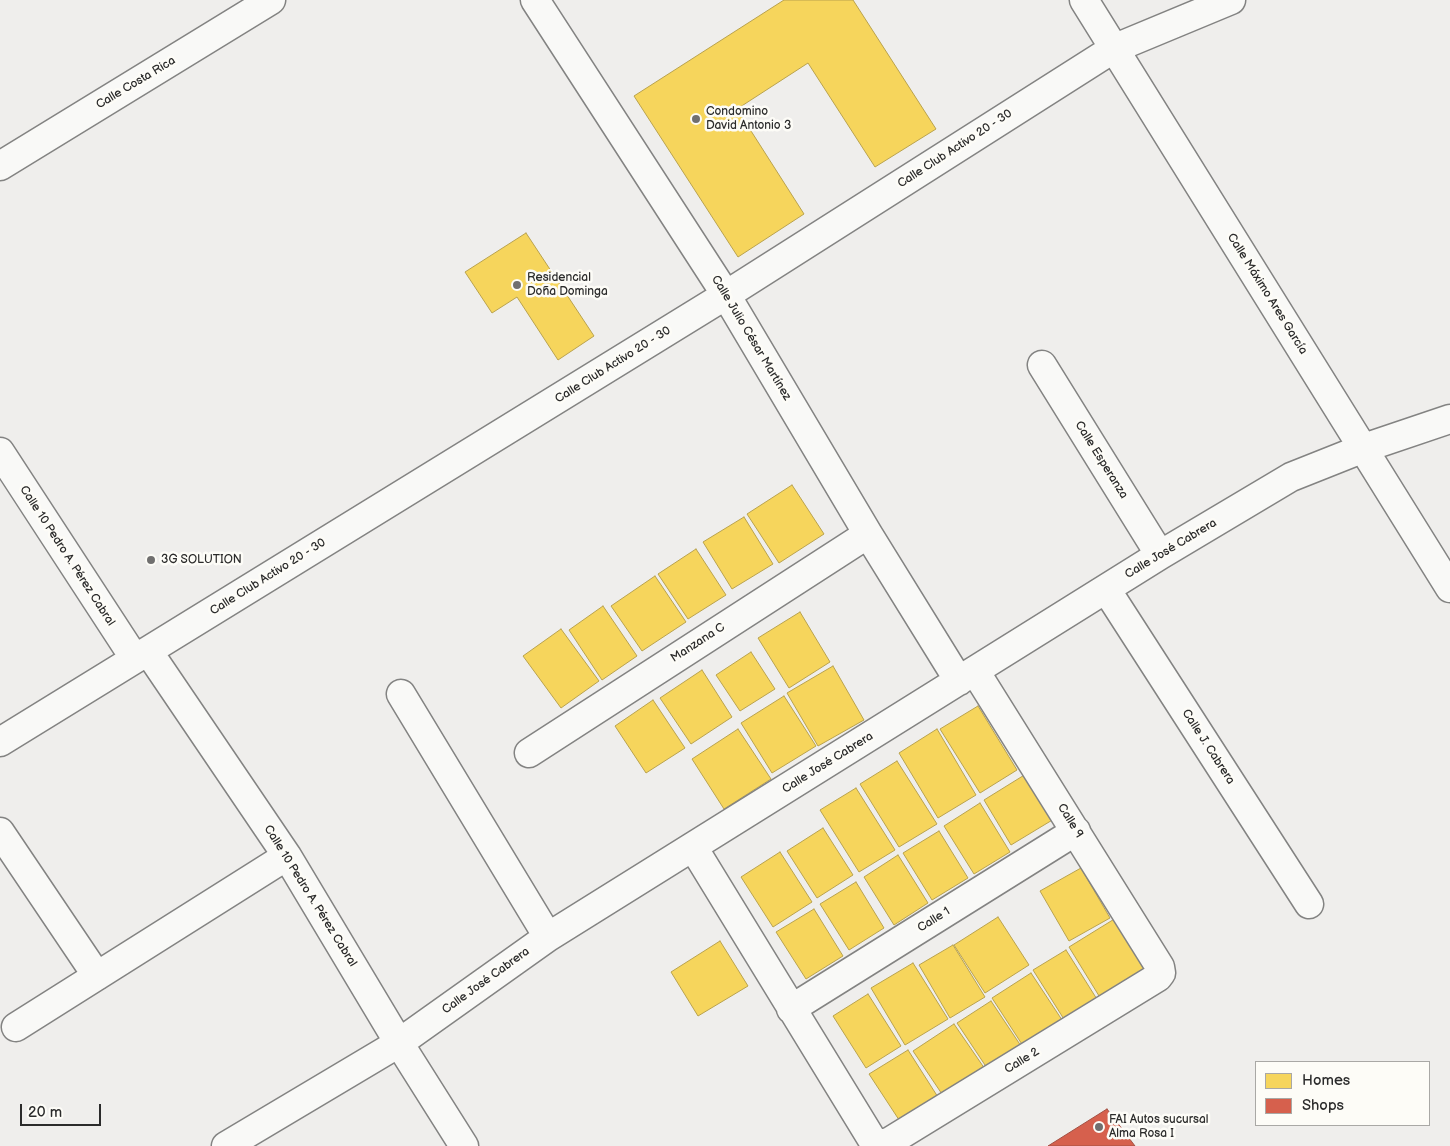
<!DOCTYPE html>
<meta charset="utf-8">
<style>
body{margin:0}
#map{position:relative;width:1450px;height:1146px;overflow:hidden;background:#efeeec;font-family:"Balsamiq Sans",sans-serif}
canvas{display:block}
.legend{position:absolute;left:1255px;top:1061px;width:175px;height:65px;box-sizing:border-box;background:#fdfcf7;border:1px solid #a9a8a5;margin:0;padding:6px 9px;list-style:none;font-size:15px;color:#2b2b2b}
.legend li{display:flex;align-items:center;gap:10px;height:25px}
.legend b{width:25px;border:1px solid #a9a8a5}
.scale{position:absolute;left:20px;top:1104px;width:81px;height:22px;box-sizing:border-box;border:2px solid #2b2b2b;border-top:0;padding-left:6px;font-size:15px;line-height:18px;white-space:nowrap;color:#2b2b2b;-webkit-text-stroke:4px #fdfcf7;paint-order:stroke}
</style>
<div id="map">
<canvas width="1450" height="1146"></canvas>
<ul class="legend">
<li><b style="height:14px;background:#f6d55c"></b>Homes</li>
<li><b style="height:14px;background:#d6604d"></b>Shops</li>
</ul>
<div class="scale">20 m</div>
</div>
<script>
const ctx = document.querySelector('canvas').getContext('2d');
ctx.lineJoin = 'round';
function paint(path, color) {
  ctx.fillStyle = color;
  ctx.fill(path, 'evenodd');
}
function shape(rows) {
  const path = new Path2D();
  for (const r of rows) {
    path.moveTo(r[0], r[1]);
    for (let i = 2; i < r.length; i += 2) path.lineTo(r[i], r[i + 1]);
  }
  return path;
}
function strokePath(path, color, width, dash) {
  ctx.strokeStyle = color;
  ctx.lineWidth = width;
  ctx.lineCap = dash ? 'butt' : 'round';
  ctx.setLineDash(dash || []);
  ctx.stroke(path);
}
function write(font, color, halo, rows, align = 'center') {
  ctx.font = font + ' "Balsamiq Sans",sans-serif';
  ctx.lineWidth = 5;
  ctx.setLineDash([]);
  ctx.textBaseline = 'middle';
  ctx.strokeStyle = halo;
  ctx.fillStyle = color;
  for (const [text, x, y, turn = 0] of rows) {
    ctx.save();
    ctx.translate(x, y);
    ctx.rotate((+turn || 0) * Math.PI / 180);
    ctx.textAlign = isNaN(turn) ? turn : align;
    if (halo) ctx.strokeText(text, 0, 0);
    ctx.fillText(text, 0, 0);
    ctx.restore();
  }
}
const homes = shape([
 [784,0,853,0,936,129,875,167,808,63,737,109,804,214,738,257,634,96,784,0],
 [526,233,594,336,558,360,517,297,492,313,465,272,526,233],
 [792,485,824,534,779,563,747,514,792,485],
 [744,517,773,564,732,589,703,542,744,517],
 [696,549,726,595,688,619,658,574,696,549],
 [655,576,686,622,642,651,611,606,655,576],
 [603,606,637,656,602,680,569,630,603,606],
 [800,612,830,662,789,688,758,638,800,612],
 [561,629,599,681,561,708,523,656,561,629],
 [751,652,775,689,740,711,716,675,751,652],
 [833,666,864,720,818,746,787,693,833,666],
 [702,670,732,717,691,744,660,698,702,670],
 [784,696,816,746,772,773,741,723,784,696],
 [653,700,685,748,646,773,615,726,653,700],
 [978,706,1017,770,980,793,940,729,978,706],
 [738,729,771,779,724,809,692,759,738,729],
 [937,729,976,795,938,818,899,753,937,729],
 [897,761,937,824,899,847,860,784,897,761],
 [1026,774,1054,819,1011,845,984,800,1026,774],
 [856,788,895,850,859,872,820,810,856,788],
 [980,803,1010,852,974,874,944,826,980,803],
 [823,828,853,875,817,898,787,851,823,828],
 [939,831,968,878,932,900,903,853,939,831],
 [780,852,812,902,773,927,741,877,780,852],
 [898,855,928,903,894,925,864,877,898,855],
 [1081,868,1110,918,1069,941,1040,891,1081,868],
 [856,882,884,928,849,950,820,904,856,882],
 [814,909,843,956,806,979,776,932,814,909],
 [998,917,1029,965,985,993,954,945,998,917],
 [1116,918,1151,974,1104,1004,1069,947,1116,918],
 [720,941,748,986,698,1016,671,972,720,941],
 [953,945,985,997,950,1018,919,965,953,945],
 [1066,950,1100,1004,1067,1024,1033,970,1066,950],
 [913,963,948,1019,905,1045,871,988,913,963],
 [1031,973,1066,1026,1027,1052,992,998,1031,973],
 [868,994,901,1046,866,1068,833,1016,868,994],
 [991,1001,1025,1052,991,1074,957,1023,991,1001],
 [954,1024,987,1072,946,1100,913,1051,954,1024],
 [908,1050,943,1105,905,1129,869,1074,908,1050]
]);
const shops = shape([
 [1107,1109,1135,1146,1048,1146,1107,1109]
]);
const minor = shape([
 [535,0,726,295,868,534,959,681],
 [1084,0,1450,588],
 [0,166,271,0],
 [1042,365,1160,555],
 [0,452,135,659],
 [1106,589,1309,904],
 [148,651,287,856,399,1043,464,1146],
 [401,694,548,937],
 [0,742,726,295,1113,49,1231,0],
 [529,753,868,534],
 [0,832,97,976],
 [693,847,873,1141,880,1144,889,1142,1158,977,1161,973,1160,967,975,671],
 [791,1009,1076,831],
 [16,1027,287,856],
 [226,1146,399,1043,548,937,1160,555,1291,477,1364,448,1450,419]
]);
const markers = [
 [696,119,5,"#706f6f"],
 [517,285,5,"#706f6f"],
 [151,560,5,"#706f6f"],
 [1099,1127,5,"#706f6f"]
];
const streetNames = [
 ["Calle Costa Rica",136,83,-31],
 ["Calle Club Activo 20 - 30",955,149,-33],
 ["Calle Máximo Ares García",1267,294,58],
 ["Calle Julio César Martínez",751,338,59],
 ["Calle Club Activo 20 - 30",613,365,-32],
 ["Calle Esperanza",1101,460,58],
 ["Calle José Cabrera",1171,549,-31],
 ["Calle 10 Pedro A. Pérez Cabral",67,556,57],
 ["Calle Club Activo 20 - 30",268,577,-32],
 ["Manzana C",698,643,-33],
 ["Calle J. Cabrera",1208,747,57],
 ["Calle José Cabrera",828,763,-32],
 ["Calle 9",1070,821,58],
 ["Calle 10 Pedro A. Pérez Cabral",310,896,58],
 ["Calle 1",934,920,-32],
 ["Calle José Cabrera",486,981,-36],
 ["Calle 2",1022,1061,-32]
];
const poiNames = [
 ["Condomino",706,112],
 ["David Antonio 3",706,126],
 ["Residencial",527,278],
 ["Doña Dominga",527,292],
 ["3G SOLUTION",161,560],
 ["FAI Autos sucursal",1109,1120],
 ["Alma Rosa I",1109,1134]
];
paint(homes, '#f6d55c');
strokePath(homes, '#b9a24d', 1);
paint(shops, '#d6604d');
strokePath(shops, '#a35043', 1);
strokePath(minor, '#838382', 31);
strokePath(minor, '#f9f9f7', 28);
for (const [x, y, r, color] of markers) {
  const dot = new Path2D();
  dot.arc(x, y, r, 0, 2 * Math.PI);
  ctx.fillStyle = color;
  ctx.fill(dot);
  strokePath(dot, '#fdfcf7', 2);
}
write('12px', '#2b2b2b', '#fdfcf7', streetNames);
write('12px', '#2b2b2b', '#fdfcf7', poiNames, 'left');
</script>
